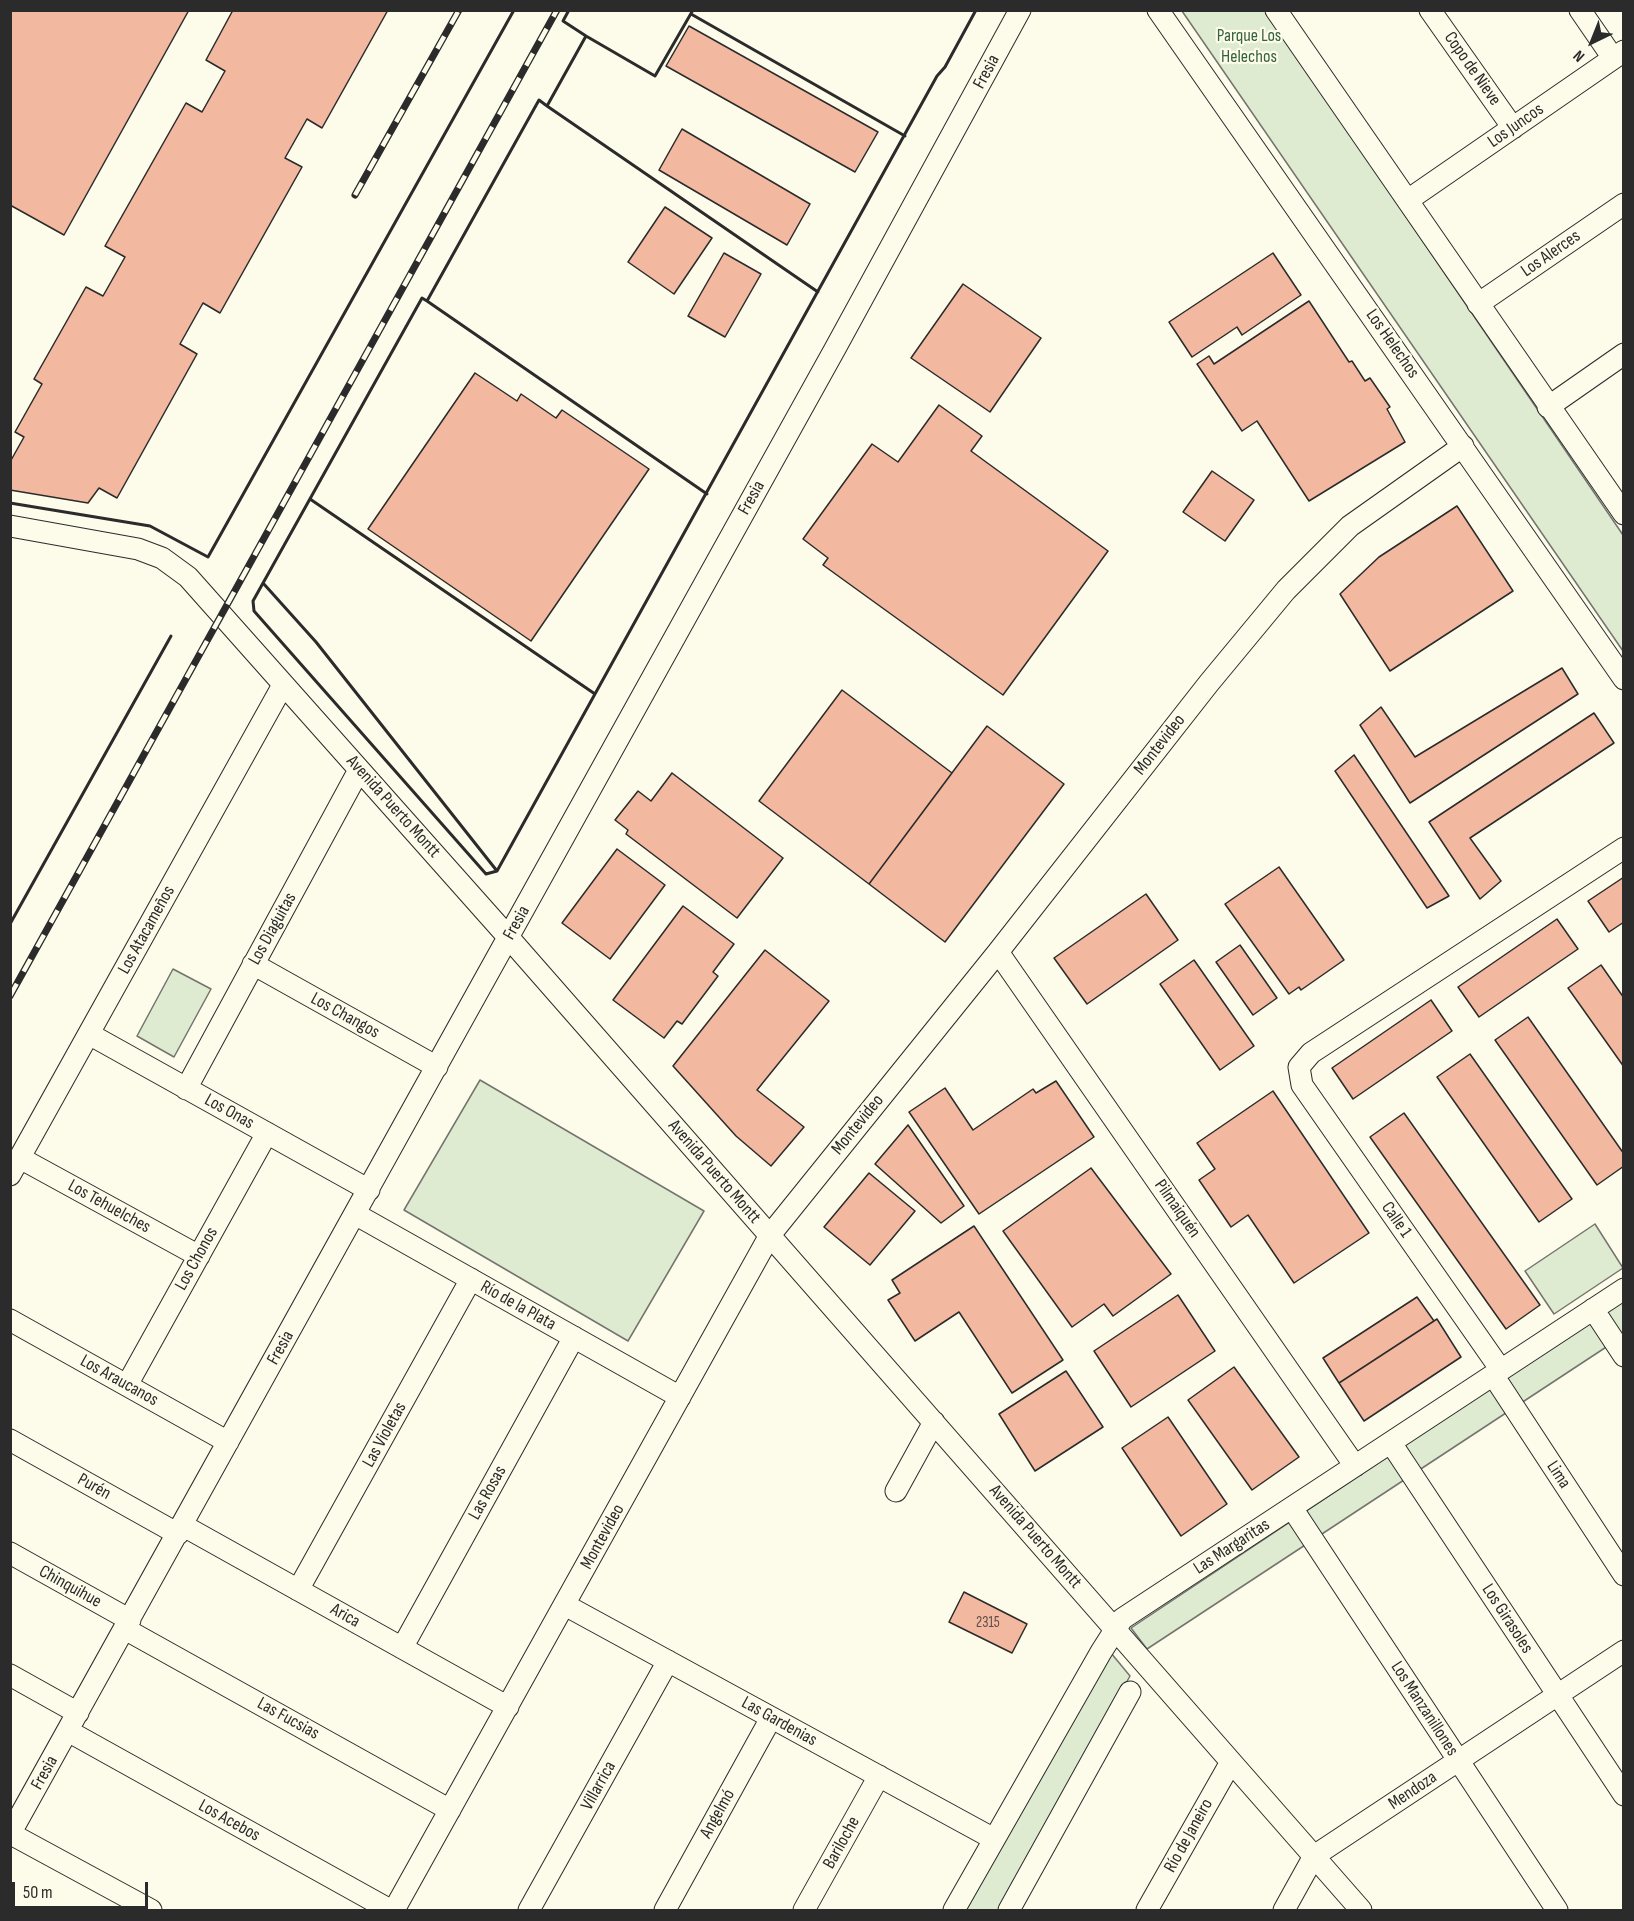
<!DOCTYPE html>
<meta charset="utf-8">
<style>
body{margin:0}
#map{position:relative;width:1634px;height:1921px;overflow:hidden;background:#fdfbea;font-family:"Sofia Sans Condensed",sans-serif}
canvas{display:block}
.frame{position:absolute;inset:0;border:12px solid #2b2b2b;pointer-events:none}
.north{position:absolute;left:1562px;top:12px;width:60px;height:60px;-webkit-text-stroke:4px #fdfbea;paint-order:stroke;rotate:223deg;font-size:16px;font-weight:700;line-height:24px;text-align:center;color:#2b2b2b}
.north::after{content:'';display:block;margin:auto;width:21px;height:27px;background:#2b2b2b;clip-path:polygon(50% 0,100% 100%,50% 72%,0 100%)}
.scale{position:absolute;left:12px;top:1882px;width:136px;height:27px;box-sizing:border-box;border:3px solid #2b2b2b;border-top:0;padding-left:8px;font-size:18px;line-height:21px;white-space:nowrap;color:#2b2b2b;-webkit-text-stroke:4px #fdfbea;paint-order:stroke}
</style>
<div id="map">
<canvas width="1634" height="1921"></canvas>
<div class="frame"></div>
<div class="north">N</div>
<div class="scale">50 m</div>
</div>
<script>
const ctx = document.querySelector('canvas').getContext('2d');
ctx.lineJoin = 'round';
function paint(path, color) {
  ctx.fillStyle = color;
  ctx.fill(path, 'evenodd');
}
function shape(rows) {
  const path = new Path2D();
  for (const r of rows) {
    path.moveTo(r[0], r[1]);
    for (let i = 2; i < r.length; i += 2) path.lineTo(r[i], r[i + 1]);
  }
  return path;
}
function strokePath(path, color, width, dash) {
  ctx.strokeStyle = color;
  ctx.lineWidth = width;
  ctx.lineCap = dash ? 'butt' : 'round';
  ctx.setLineDash(dash || []);
  ctx.stroke(path);
}
function write(font, color, halo, rows, align = 'center') {
  ctx.font = font + ' "Sofia Sans Condensed",sans-serif';
  ctx.lineWidth = 4.5;
  ctx.setLineDash([]);
  ctx.textBaseline = 'middle';
  ctx.strokeStyle = halo;
  ctx.fillStyle = color;
  for (const [text, x, y, turn = 0] of rows) {
    ctx.save();
    ctx.translate(x, y);
    ctx.rotate((+turn || 0) * Math.PI / 180);
    ctx.textAlign = isNaN(turn) ? turn : align;
    if (halo) ctx.strokeText(text, 0, 0);
    ctx.fillText(text, 0, 0);
    ctx.restore();
  }
}
const green = shape([
 [1182,11,1266,11,1623,535,1623,651,1182,11],
 [173,969,211,989,174,1057,137,1036,173,969],
 [480,1080,704,1211,628,1341,404,1210,480,1080],
 [1595,1224,1623,1268,1554,1314,1525,1271,1595,1224],
 [1623,1300,1623,1336,1147,1649,1131,1628,1623,1300],
 [1111,1653,1130,1676,999,1910,966,1910,1111,1653]
]);
const building = shape([
 [10,10,189,10,64,235,10,205,10,10],
 [233,10,388,10,322,128,307,119,285,158,302,167,220,313,203,303,180,344,197,354,117,498,99,488,88,503,10,490,10,462,24,437,15,432,42,384,34,379,86,287,103,296,125,257,105,246,186,103,202,112,225,71,206,60,233,10],
 [689,26,878,132,855,172,666,66,689,26],
 [682,129,810,204,787,245,659,170,682,129],
 [665,207,712,238,674,294,628,262,665,207],
 [724,253,761,274,725,337,688,316,724,253],
 [1273,253,1301,295,1242,335,1237,327,1192,357,1169,322,1273,253],
 [963,284,1041,338,990,412,911,358,963,284],
 [1309,301,1349,362,1352,361,1365,381,1370,378,1390,407,1387,409,1405,442,1309,501,1257,421,1242,431,1197,364,1209,356,1214,364,1309,301],
 [475,373,517,401,521,394,556,418,562,410,649,469,531,641,368,529,475,373],
 [939,405,982,436,971,451,1108,551,1003,695,823,565,828,558,803,539,872,444,898,462,939,405],
 [1212,471,1254,500,1225,541,1183,512,1212,471],
 [1457,506,1513,591,1390,671,1340,594,1379,557,1457,506],
 [1562,668,1578,694,1410,803,1360,725,1381,707,1415,757,1562,668],
 [842,690,952,773,869,884,759,801,842,690],
 [1594,713,1614,743,1470,838,1501,881,1480,899,1429,822,1594,713],
 [987,726,1064,784,945,942,869,884,987,726],
 [1354,755,1449,896,1427,908,1335,771,1354,755],
 [672,773,783,858,737,918,626,834,628,830,615,820,638,791,651,801,672,773],
 [617,849,665,885,610,959,562,923,617,849],
 [1279,867,1344,960,1301,990,1299,987,1289,994,1225,904,1279,867],
 [1624,877,1624,922,1609,932,1588,901,1624,877],
 [1146,894,1178,940,1087,1004,1054,958,1146,894],
 [683,906,734,944,713,972,718,976,682,1024,677,1021,664,1038,613,1000,683,906],
 [1557,919,1578,949,1479,1017,1458,987,1557,919],
 [1240,945,1277,998,1253,1015,1216,962,1240,945],
 [765,950,829,1001,757,1090,804,1127,771,1166,736,1136,673,1066,765,950],
 [1194,960,1254,1046,1220,1070,1160,984,1194,960],
 [1601,965,1624,998,1624,1067,1568,988,1601,965],
 [1431,1000,1452,1031,1353,1099,1332,1068,1431,1000],
 [1528,1017,1624,1154,1624,1166,1597,1185,1495,1040,1528,1017],
 [1470,1054,1572,1199,1539,1222,1437,1077,1470,1054],
 [1056,1081,1094,1137,979,1214,909,1112,945,1088,973,1130,1033,1089,1036,1093,1056,1081],
 [1273,1091,1369,1233,1294,1283,1248,1215,1231,1227,1199,1180,1215,1169,1197,1143,1273,1091],
 [1404,1113,1540,1305,1506,1329,1370,1137,1404,1113],
 [908,1125,964,1206,941,1223,875,1164,908,1125],
 [1091,1168,1171,1274,1113,1316,1104,1304,1072,1327,1003,1231,1091,1168],
 [869,1173,915,1211,870,1265,824,1227,869,1173],
 [974,1226,1063,1360,1012,1393,959,1312,915,1341,888,1300,900,1293,892,1280,974,1226],
 [1178,1295,1215,1351,1131,1407,1094,1351,1178,1295],
 [1417,1297,1434,1321,1339,1383,1323,1358,1417,1297],
 [1437,1319,1461,1357,1364,1421,1339,1383,1437,1319],
 [1234,1367,1299,1457,1252,1490,1188,1400,1234,1367],
 [1066,1371,1103,1427,1035,1471,999,1414,1066,1371],
 [1168,1417,1227,1504,1181,1536,1122,1448,1168,1417],
 [964,1592,1027,1624,1012,1653,949,1622,964,1592]
]);
const minor = shape([
 [1158,10,1624,679],
 [1276,10,1624,514],
 [1430,10,1513,128],
 [1580,10,1613,58],
 [1408,200,1624,51],
 [1478,304,1624,204],
 [1548,407,1624,354],
 [10,526,138,549,162,558,188,577,509,938,1361,1910],
 [998,952,1355,1466],
 [253,964,437,1067],
 [89,1034,369,1190],
 [186,1089,359,770],
 [20,1158,199,1256],
 [10,1175,283,685],
 [355,1214,680,1397],
 [1593,1309,1624,1356],
 [10,1320,228,1442],
 [1501,1370,1302,1085,1299,1067,1311,1053,1624,848],
 [1493,1375,1624,1575],
 [127,1385,267,1133],
 [10,1440,178,1534],
 [1391,1443,1624,1795],
 [896,1491,934,1422],
 [1292,1508,1557,1910],
 [182,1525,508,1707],
 [10,1553,130,1620],
 [298,1590,471,1279],
 [565,1605,994,1839],
 [125,1629,450,1810],
 [402,1648,574,1337],
 [10,1675,78,1713],
 [68,1731,390,1910],
 [10,1834,836,347,1020,10],
 [11,1834,151,1910],
 [394,1910,770,1235,998,952,1209,683,1286,590,1350,526,1463,446],
 [529,1910,668,1661],
 [665,1910,771,1718],
 [804,1910,879,1776],
 [954,1910,1101,1652,1122,1619,1624,1289],
 [1009,1910,1130,1692],
 [1147,1910,1231,1762],
 [1284,1910,1314,1856,1624,1651]
]);
const rail = shape([
 [355,195,459,10],
 [10,996,557,10]
]);
const wall = shape([
 [569,10,563,21,586,36,547,106,539,100,427,301,422,298,253,601,254,611,486,874,497,871,937,76,945,67,976,10],
 [691,14,905,136],
 [586,36,655,76,693,10],
 [547,106,818,292],
 [427,301,707,494],
 [310,499,595,694],
 [10,503,150,526,208,557,514,10],
 [263,583,316,642,497,871],
 [10,924,171,636]
]);
const numberNames = [
 ["2315",988,1623]
];
const parkNames = [
 ["Parque Los",1249,36],
 ["Helechos",1249,57]
];
const streetNames = [
 ["Copo de Nieve",1472,69,55],
 ["Fresia",987,72,-62],
 ["Los Juncos",1516,126,-35],
 ["Los Alerces",1551,254,-35],
 ["Los Helechos",1392,344,55],
 ["Fresia",752,498,-61],
 ["Montevideo",1160,745,-52],
 ["Avenida Puerto Montt",393,807,48],
 ["Fresia",517,923,-61],
 ["Los Diaguitas",273,929,-61],
 ["Los Atacameños",147,930,-61],
 ["Los Changos",345,1016,29],
 ["Los Onas",229,1112,29],
 ["Montevideo",858,1125,-51],
 ["Avenida Puerto Montt",714,1172,49],
 ["Los Tehuelches",109,1207,29],
 ["Pilmaiquén",1177,1209,55],
 ["Calle 1",1396,1220,55],
 ["Los Chonos",197,1259,-61],
 ["Río de la Plata",518,1306,29],
 ["Fresia",281,1348,-61],
 ["Los Araucanos",119,1381,29],
 ["Las Violetas",385,1435,-61],
 ["Lima",1558,1475,57],
 ["Purén",94,1487,29],
 ["Las Rosas",488,1493,-61],
 ["Montevideo",603,1537,-61],
 ["Avenida Puerto Montt",1035,1537,49],
 ["Las Margaritas",1232,1547,-33],
 ["Chinquihue",70,1587,29],
 ["Arica",345,1616,29],
 ["Los Girasoles",1507,1619,57],
 ["Los Manzanillones",1424,1709,57],
 ["Las Fucsias",288,1719,29],
 ["Las Gardenias",779,1722,29],
 ["Fresia",45,1773,-61],
 ["Villarrica",599,1786,-61],
 ["Mendoza",1413,1791,-34],
 ["Angelmó",718,1814,-61],
 ["Los Acebos",229,1821,29],
 ["Río de Janeiro",1189,1836,-61],
 ["Bariloche",842,1843,-61]
];
paint(green, '#deebd1');
strokePath(green, '#74746e', 1.5);
paint(building, '#f2b8a0');
strokePath(building, '#2b2b2b', 1.5);
strokePath(minor, '#2b2b2b', 23);
strokePath(minor, '#fdfbea', 21);
strokePath(rail, '#2b2b2b', 7);
strokePath(rail, '#fdfbea', 4.5, [14]);
strokePath(wall, '#2b2b2b', 3);
write('15px', '#5d4e48', null, numberNames);
write('18px', '#34623c', '#fdfbea', parkNames);
write('18px', '#2b2b2b', '#fdfbea', streetNames);
</script>
